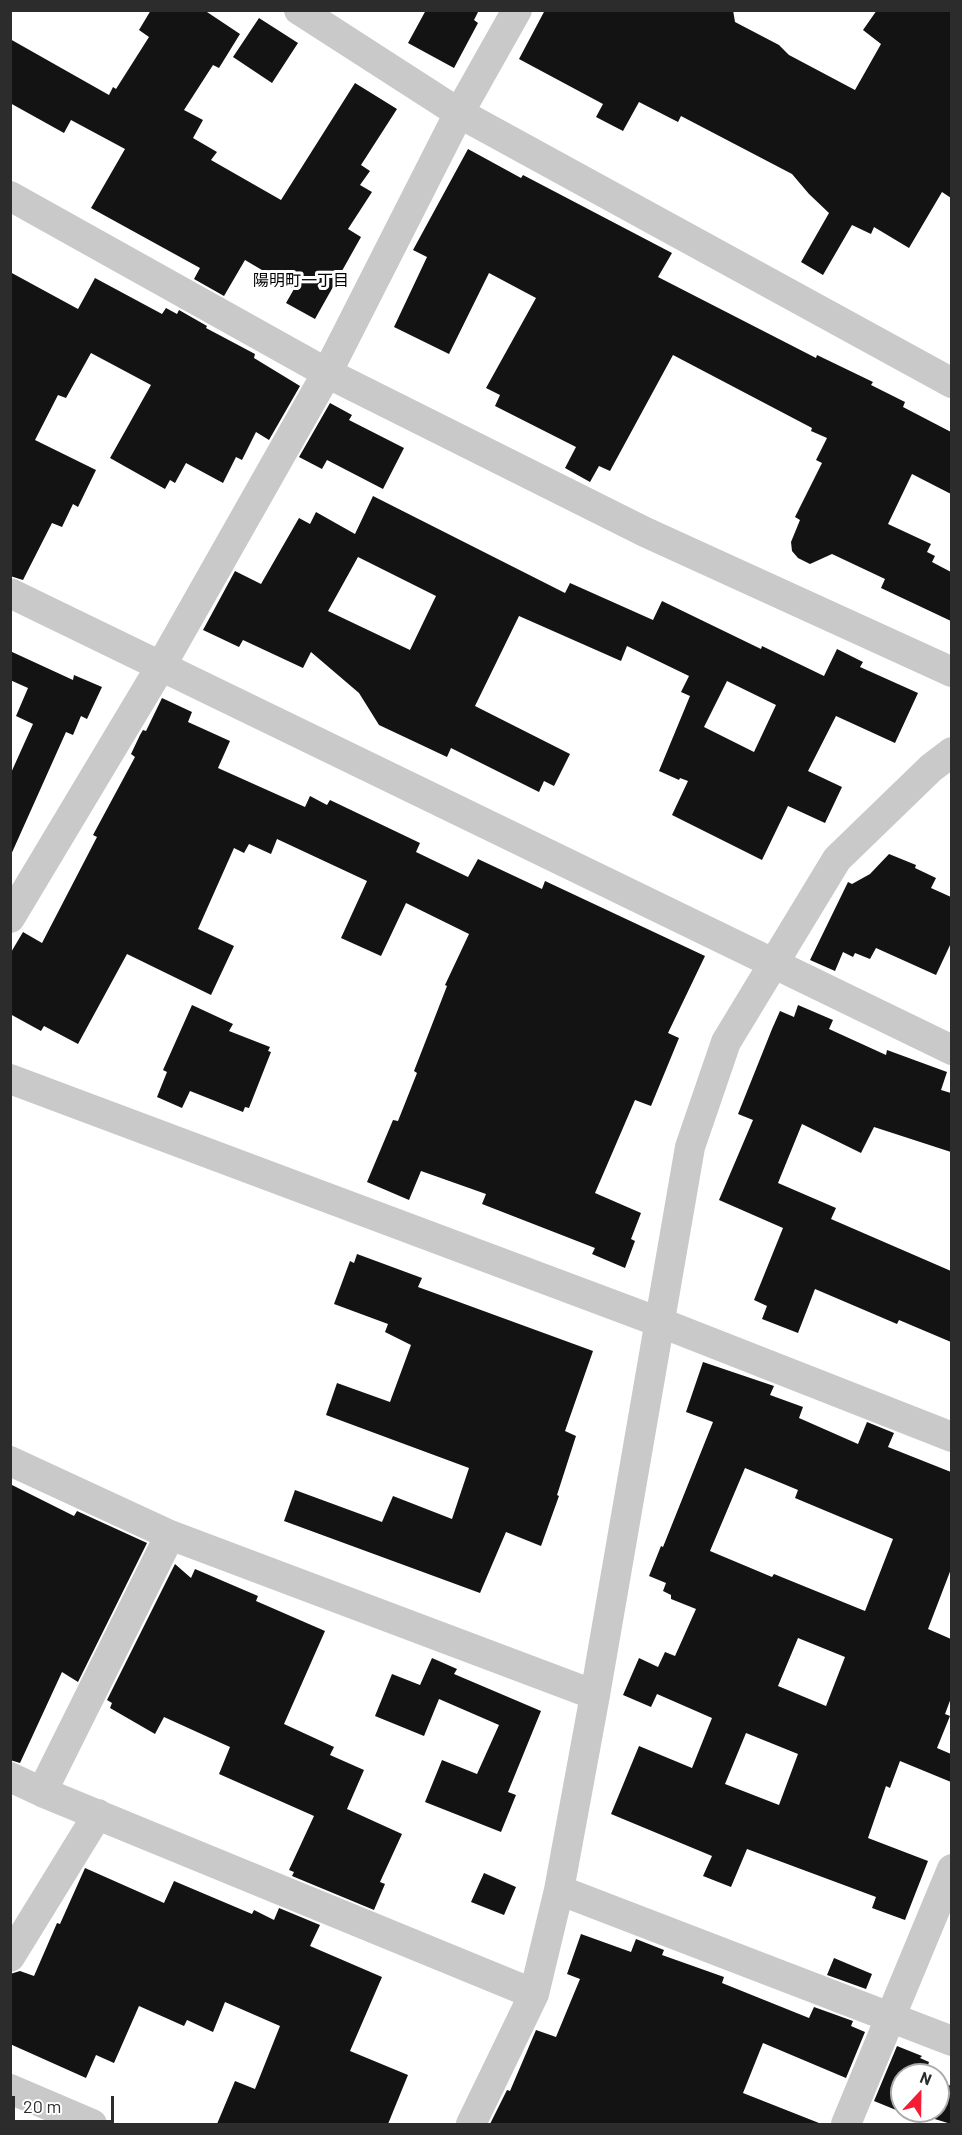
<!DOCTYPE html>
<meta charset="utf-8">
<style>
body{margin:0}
#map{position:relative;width:962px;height:2135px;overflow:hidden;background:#fff;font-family:Barlow,sans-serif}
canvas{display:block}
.frame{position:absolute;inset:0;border:12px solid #2c2c2c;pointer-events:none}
.north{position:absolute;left:890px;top:2063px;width:60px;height:60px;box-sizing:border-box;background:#fff;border:2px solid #ababab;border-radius:50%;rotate:22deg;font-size:16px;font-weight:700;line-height:24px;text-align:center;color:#2c2c2c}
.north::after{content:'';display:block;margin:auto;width:21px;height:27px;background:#f51c36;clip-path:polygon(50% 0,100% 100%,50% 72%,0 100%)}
.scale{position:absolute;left:12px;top:2096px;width:102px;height:27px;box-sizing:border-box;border:3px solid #2c2c2c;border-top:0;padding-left:8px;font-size:18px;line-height:21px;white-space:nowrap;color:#2c2c2c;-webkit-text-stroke:4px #fff;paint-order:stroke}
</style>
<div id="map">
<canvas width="962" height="2135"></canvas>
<div class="frame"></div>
<div class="north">N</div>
<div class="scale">20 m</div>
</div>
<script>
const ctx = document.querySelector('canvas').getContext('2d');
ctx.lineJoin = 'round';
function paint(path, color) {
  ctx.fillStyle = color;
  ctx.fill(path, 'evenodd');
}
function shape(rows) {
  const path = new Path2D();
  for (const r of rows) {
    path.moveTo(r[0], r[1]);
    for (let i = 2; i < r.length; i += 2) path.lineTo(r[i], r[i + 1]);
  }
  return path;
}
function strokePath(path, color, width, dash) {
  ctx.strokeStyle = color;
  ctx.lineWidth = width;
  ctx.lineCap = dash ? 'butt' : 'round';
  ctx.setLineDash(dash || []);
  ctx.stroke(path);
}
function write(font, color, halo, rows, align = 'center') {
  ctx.font = font + ' Barlow,"Noto Sans JP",sans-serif';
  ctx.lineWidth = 6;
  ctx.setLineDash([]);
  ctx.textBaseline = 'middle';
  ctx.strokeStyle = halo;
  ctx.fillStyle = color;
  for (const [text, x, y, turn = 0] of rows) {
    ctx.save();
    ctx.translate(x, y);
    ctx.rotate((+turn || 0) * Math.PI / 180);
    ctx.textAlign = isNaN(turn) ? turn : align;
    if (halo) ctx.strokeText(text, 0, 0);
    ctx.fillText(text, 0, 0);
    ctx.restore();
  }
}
const building = shape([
 [151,10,204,10,240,34,219,68,213,65,184,110,203,120,193,138,217,152,211,160,281,200,355,83,397,109,361,165,370,171,360,185,372,192,348,229,361,237,315,319,286,303,294,289,245,260,224,296,194,279,200,268,91,208,125,149,71,120,64,133,10,103,10,39,109,95,113,87,116,89,149,37,139,30],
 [426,10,479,10,474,20,478,23,454,68,408,43],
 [545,10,733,10,735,22,779,45,789,55,855,90,881,44,863,30,877,10,951,10,951,198,942,192,909,248,874,227,871,234,852,225,823,275,801,262,829,213,809,194,792,174,681,116,678,122,639,102,623,131,596,117,603,104,519,59],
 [259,18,298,43,272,83,233,57],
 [468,149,521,178,523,175,672,253,658,277,816,358,817,355,873,382,871,385,905,402,903,407,951,432,951,494,912,474,888,524,931,544,927,552,935,556,932,562,951,572,951,621,881,588,885,579,832,554,810,564,798,558,792,551,791,542,800,520,795,517,822,463,816,460,827,438,811,431,812,428,673,355,610,471,599,466,590,482,565,468,576,447,495,406,500,395,486,388,536,298,489,273,449,354,394,327,427,257,413,250],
 [10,272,78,309,95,278,162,314,166,308,177,314,179,310,207,326,206,328,255,354,254,358,300,386,269,440,256,432,242,460,236,457,223,483,186,463,175,483,170,480,165,489,110,458,151,385,91,353,66,398,58,395,35,440,96,470,78,507,73,504,62,527,52,523,23,580,10,576],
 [330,403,352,415,349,420,404,448,383,489,327,460,322,469,299,457],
 [373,496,565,593,570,583,653,620,662,601,761,649,762,646,824,676,837,649,863,662,860,667,918,693,895,743,836,716,808,771,842,787,825,823,788,806,762,860,672,815,688,781,680,778,679,780,659,771,690,696,681,692,689,676,627,646,621,661,519,616,475,706,570,754,554,786,544,781,539,792,451,748,447,757,379,725,359,693,311,652,303,668,243,640,239,647,203,630,235,571,261,584,299,518,310,524,316,512,355,534],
 [358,557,436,596,410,650,328,611],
 [727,681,776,705,754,752,704,727],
 [10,651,73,680,74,675,102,687,87,719,81,716,73,735,66,732,10,857,10,775,33,724,16,716,28,688,10,680],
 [162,698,192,712,188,722,230,741,218,768,305,807,310,796,327,805,330,800,420,843,416,852,468,877,478,859,542,889,545,881,705,956,668,1033,679,1038,651,1106,635,1100,595,1193,641,1213,631,1239,635,1241,625,1268,592,1254,595,1248,482,1204,486,1194,421,1171,409,1200,367,1182,393,1120,398,1121,417,1073,414,1071,447,986,445,985,469,934,406,903,381,956,341,938,367,881,277,839,271,854,249,844,244,853,234,848,198,929,234,946,211,995,127,954,78,1044,44,1026,41,1031,10,1014,10,954,23,932,42,943,97,837,93,835,135,757,131,754,140,735,143,730,146,731],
 [889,854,916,865,915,868,936,878,931,888,951,897,951,943,936,975,876,948,870,959,855,953,853,957,843,952,835,971,810,960,848,882,852,884,870,874],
 [192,1005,233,1024,229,1031,270,1047,268,1051,271,1052,249,1108,245,1107,243,1112,190,1091,182,1108,157,1097,167,1072,163,1070],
 [798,1005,833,1020,829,1029,886,1055,887,1050,947,1072,941,1090,951,1093,951,1152,874,1127,861,1153,802,1124,778,1183,836,1208,831,1219,951,1271,951,1342,899,1320,897,1324,815,1289,798,1333,762,1319,767,1306,754,1300,783,1228,719,1200,753,1120,738,1114,772,1029,780,1011,794,1017],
 [357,1254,422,1278,418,1287,593,1351,565,1431,576,1436,557,1495,559,1496,541,1546,506,1532,480,1593,284,1521,295,1490,382,1522,393,1496,452,1519,469,1468,326,1415,337,1383,390,1402,411,1345,385,1332,388,1324,334,1304,350,1261,354,1263],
 [703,1362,774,1386,770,1395,803,1407,799,1418,858,1444,867,1422,894,1433,888,1447,951,1472,951,1569,928,1629,951,1639,951,1698,945,1714,950,1716,937,1748,951,1754,951,1782,900,1761,890,1788,886,1786,868,1838,928,1861,905,1920,872,1908,876,1897,747,1849,731,1887,703,1876,712,1856,611,1814,639,1746,692,1768,712,1718,657,1694,651,1707,623,1695,639,1658,658,1667,665,1652,675,1656,696,1609,671,1599,671,1595,663,1591,666,1583,649,1576,661,1546,663,1547,713,1422,686,1412],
 [745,1468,798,1490,795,1498,893,1539,865,1611,774,1574,772,1577,710,1551],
 [798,1638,845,1657,826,1706,778,1686],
 [746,1733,798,1754,779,1805,725,1784],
 [10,1484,74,1516,77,1511,147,1543,78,1682,62,1672,20,1763,10,1760],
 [175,1564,191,1578,195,1569,258,1596,256,1601,325,1631,284,1724,334,1747,330,1755,364,1770,347,1809,402,1834,380,1882,385,1884,374,1910,292,1876,294,1872,289,1870,314,1816,219,1774,230,1747,164,1717,155,1734,110,1708,112,1703,107,1700],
 [432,1658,457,1669,454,1674,541,1711,508,1792,516,1795,501,1832,425,1802,442,1760,477,1774,499,1725,439,1699,424,1736,375,1716,392,1674,420,1685],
 [85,1868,164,1903,174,1881,252,1914,254,1910,274,1920,279,1908,320,1925,310,1946,382,1977,350,2051,408,2075,388,2124,217,2124,235,2081,255,2089,280,2026,225,2002,213,2032,187,2020,184,2026,139,2006,114,2063,96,2055,86,2078,10,2044,10,1974,20,1971,34,1976,57,1923,60,1924],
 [484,1873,516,1887,504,1915,471,1902],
 [581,1934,631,1952,636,1939,664,1950,662,1955,724,1977,722,1983,809,2018,814,2007,853,2021,851,2026,865,2032,846,2078,763,2043,743,2093,819,2123,819,2124,490,2124,507,2090,510,2091,536,2030,556,2037,580,1979,567,1974],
 [834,1958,872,1974,866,1989,827,1975],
 [897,2046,922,2056,920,2058,929,2062,925,2075,902,2075,902,2111,938,2111,938,2080,951,2086,951,2124,925,2116,923,2121,874,2101]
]);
const minor = shape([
 [299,10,459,113,952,383],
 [10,196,327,373,645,532,952,672],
 [10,593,952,1050],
 [10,918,161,666,327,373,459,113,517,10],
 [10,1079,659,1322,952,1437],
 [10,1461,170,1535,595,1695],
 [10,1777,42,1792,534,1994],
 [42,1792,170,1535],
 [559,1890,952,2041],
 [10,1957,98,1814],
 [10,2089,92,2124],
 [471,2124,534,1994,559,1890,595,1695,690,1147,726,1042,837,859,931,768,952,752],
 [846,2124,952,1869]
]);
const neighbourhoodNames = [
 ["陽明町一丁目",301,281]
];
paint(building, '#131313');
strokePath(minor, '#c9c9c9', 30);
write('16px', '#000', '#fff', neighbourhoodNames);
</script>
